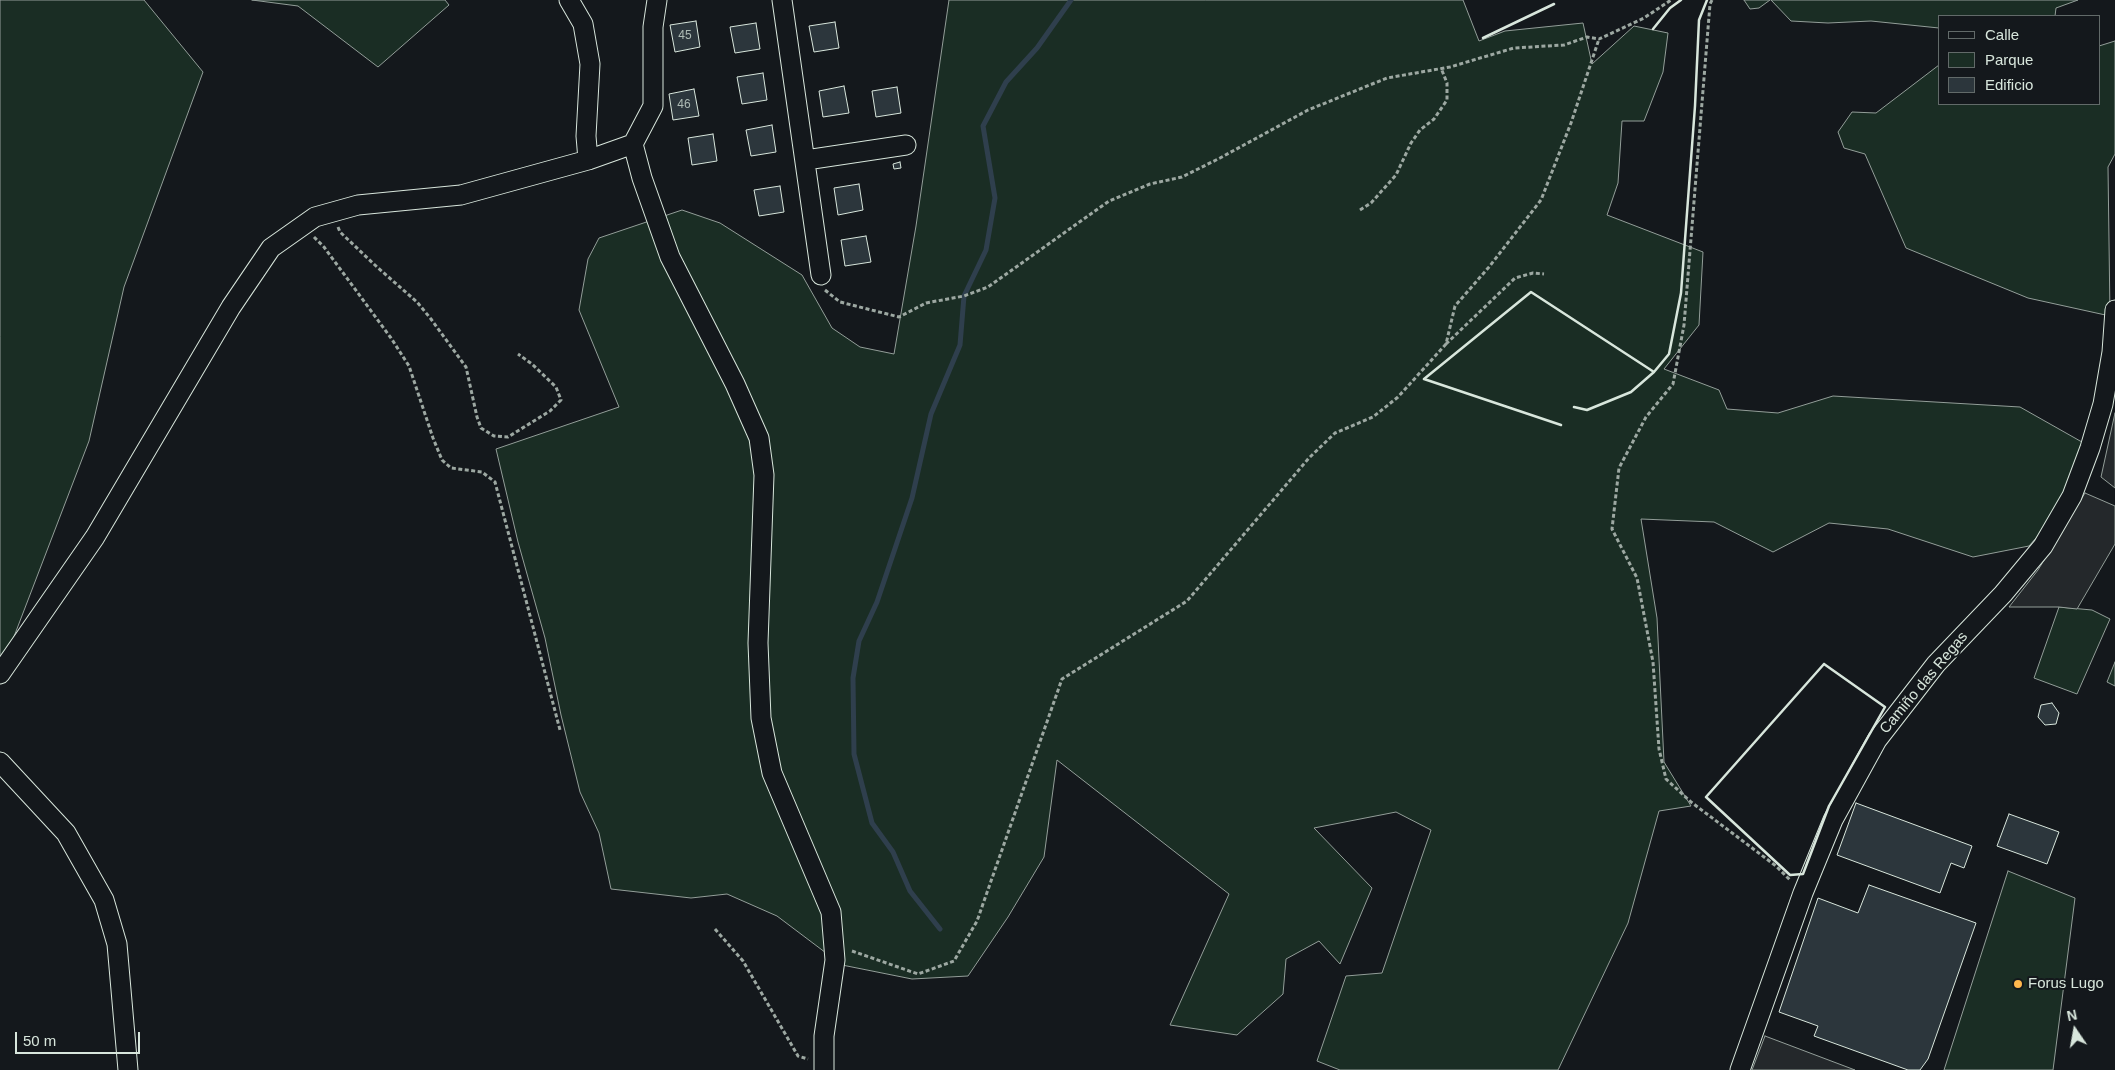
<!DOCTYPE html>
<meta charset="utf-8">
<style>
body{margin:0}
#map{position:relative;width:2115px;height:1070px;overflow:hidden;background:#14181c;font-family:Arial,sans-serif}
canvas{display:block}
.legend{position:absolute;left:1938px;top:15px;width:162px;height:90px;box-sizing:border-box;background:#14181c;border:1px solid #626a69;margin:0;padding:6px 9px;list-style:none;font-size:15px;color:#d8e6dc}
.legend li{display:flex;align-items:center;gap:10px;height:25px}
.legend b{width:25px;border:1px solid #626a69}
.north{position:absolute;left:2050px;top:1005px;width:50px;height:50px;-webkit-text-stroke:4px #14181c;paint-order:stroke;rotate:348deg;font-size:14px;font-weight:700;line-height:20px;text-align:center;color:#d8e6dc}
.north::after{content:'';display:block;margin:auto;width:18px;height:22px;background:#d8e6dc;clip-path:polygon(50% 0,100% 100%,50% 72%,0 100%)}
.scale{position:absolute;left:15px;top:1032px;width:125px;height:22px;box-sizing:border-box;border:2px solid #d8e6dc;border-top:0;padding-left:6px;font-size:15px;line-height:18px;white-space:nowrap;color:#d8e6dc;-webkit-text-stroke:4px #14181c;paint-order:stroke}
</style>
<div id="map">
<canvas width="2115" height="1070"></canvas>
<ul class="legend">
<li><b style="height:6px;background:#14181c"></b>Calle</li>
<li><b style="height:14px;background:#1a2d24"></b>Parque</li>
<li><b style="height:14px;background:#2c363c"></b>Edificio</li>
</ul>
<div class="north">N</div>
<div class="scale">50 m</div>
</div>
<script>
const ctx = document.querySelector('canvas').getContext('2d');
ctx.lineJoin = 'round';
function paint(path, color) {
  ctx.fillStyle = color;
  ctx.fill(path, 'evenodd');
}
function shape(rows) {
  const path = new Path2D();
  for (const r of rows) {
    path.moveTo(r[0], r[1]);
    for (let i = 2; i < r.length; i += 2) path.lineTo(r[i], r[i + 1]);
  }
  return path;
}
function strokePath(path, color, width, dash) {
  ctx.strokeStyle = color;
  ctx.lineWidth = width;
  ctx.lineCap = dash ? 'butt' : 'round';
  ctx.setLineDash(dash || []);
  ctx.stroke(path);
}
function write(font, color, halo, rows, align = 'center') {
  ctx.font = font + ' Arial,sans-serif';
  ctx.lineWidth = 4;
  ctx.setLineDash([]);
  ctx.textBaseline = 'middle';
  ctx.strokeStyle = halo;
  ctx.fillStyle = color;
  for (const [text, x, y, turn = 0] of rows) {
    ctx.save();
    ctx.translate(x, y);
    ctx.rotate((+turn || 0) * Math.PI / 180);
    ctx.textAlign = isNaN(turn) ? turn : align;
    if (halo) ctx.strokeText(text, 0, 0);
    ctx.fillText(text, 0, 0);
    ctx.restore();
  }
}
const green = shape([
 [0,0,144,0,203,72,124,287,89,441,0,673,0,0],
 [252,0,445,0,449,5,378,67,298,6,252,0],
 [949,0,1463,0,1479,41,1505,31,1583,23,1592,64,1634,26,1668,33,1663,72,1644,121,1622,121,1618,183,1607,215,1703,252,1699,325,1664,369,1719,390,1727,409,1778,413,1833,396,2020,407,2089,446,2063,507,2029,546,1973,557,1888,529,1829,523,1773,552,1714,522,1641,519,1657,618,1664,762,1691,806,1659,811,1628,923,1558,1070,1340,1070,1317,1061,1346,976,1382,973,1431,830,1396,812,1314,828,1372,888,1340,964,1319,941,1286,959,1283,994,1237,1035,1170,1025,1229,894,1057,760,1044,857,1008,917,968,976,912,979,842,965,777,916,727,894,691,898,611,889,599,833,580,792,561,715,545,638,518,542,496,449,619,407,579,310,588,259,599,238,682,210,720,223,802,275,832,328,860,347,894,354,916,226,949,0],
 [1744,0,1770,0,1759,8,1750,9,1744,0],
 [1771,0,2078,0,2056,8,2055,16,1939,16,1939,28,1871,21,1828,23,1791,21,1771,0],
 [2115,41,2115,154,2108,167,2110,316,2028,298,1906,248,1865,154,1844,148,1838,132,1852,112,1876,113,1939,65,1939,104,2099,104,2099,46,2115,41],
 [2059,607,2092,610,2110,619,2077,694,2034,678,2059,607],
 [2115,662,2115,686,2107,682,2115,662],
 [2008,871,2075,898,2053,1070,1944,1070,2008,871]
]);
const parking = shape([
 [2115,413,2115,488,2101,477,2115,413],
 [2085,493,2115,506,2115,544,2077,609,2059,607,2009,607,2038,570,2085,493],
 [1765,1036,1855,1070,1752,1070,1765,1036]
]);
const stream = shape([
 [940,929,910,891,893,852,872,823,854,754,853,678,859,641,877,602,912,498,931,414,960,345,964,296,986,250,995,198,983,126,1006,82,1037,48,1071,0]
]);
const building = shape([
 [696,21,700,47,675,52,670,25,696,21],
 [835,22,839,48,814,52,809,26,835,22],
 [756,23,760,49,735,53,730,27,756,23],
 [763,73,767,100,742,104,737,77,763,73],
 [844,86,849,113,823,117,819,91,844,86],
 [897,87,901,113,876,117,872,91,897,87],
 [694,89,699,116,673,120,669,94,694,89],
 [772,125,776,152,751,156,746,130,772,125],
 [713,134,717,161,692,165,688,138,713,134],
 [900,162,901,168,894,169,893,164,900,162],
 [859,184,863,210,838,215,834,188,859,184],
 [780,186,784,212,759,216,754,190,780,186],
 [866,236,871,262,845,266,841,240,866,236],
 [2052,703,2059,713,2056,724,2045,725,2038,717,2041,705,2052,703],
 [1856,803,1972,846,1964,868,1951,863,1940,893,1837,855,1856,803],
 [2009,814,2059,832,2047,864,1997,846,2009,814],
 [1869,885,1976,923,1928,1059,1920,1070,1908,1070,1814,1036,1818,1026,1779,1012,1818,898,1858,913,1869,885]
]);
const path = shape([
 [1712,0,1710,4,1684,325,1673,384,1646,417,1619,468,1612,529,1637,578,1653,662,1659,749,1666,779,1691,802,1776,866,1790,880],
 [1360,210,1371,203,1396,175,1411,143,1420,130,1434,119,1447,100,1447,83,1441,68],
 [338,227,340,232,377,267,417,302,431,319,466,367,477,417,481,428,494,436,508,437,550,411,561,400,556,387,532,364,518,354],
 [314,237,324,247,391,338,409,366,433,438,442,460,451,468,482,472,495,482,560,730],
 [825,290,840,302,899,317,926,303,964,296,988,287,1109,201,1150,184,1182,177,1220,158,1308,110,1387,78,1450,67,1514,48,1564,45,1587,37,1599,39,1644,18,1671,0],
 [1446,344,1515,278,1533,273,1544,274],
 [715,929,743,961,798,1056,808,1059],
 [852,951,918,974,954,961,977,921,1062,679,1187,601,1309,458,1335,433,1373,417,1398,397,1446,344,1455,306,1489,267,1541,200,1571,123,1599,39]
]);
const minor = shape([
 [569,0,583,24,590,64,586,136,588,160],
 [657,0,653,27,653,106,633,144,642,178,670,257,735,384,759,438,764,475,758,643,761,718,772,773,831,912,835,960,824,1036,824,1070],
 [782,0,821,275],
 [806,160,906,145],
 [0,674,95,537,231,307,271,248,315,217,358,205,461,195,588,160,633,144],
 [0,762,66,833,104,900,117,944,128,1070],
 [1740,1070,1803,893,1833,820,1877,740,1936,664,2003,594,2043,546,2072,496,2090,448,2103,404,2112,352,2115,310]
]);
const wall = shape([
 [1653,29,1670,8,1681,0],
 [1483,38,1554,4],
 [1654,372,1669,354,1681,293,1695,106,1699,20,1707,0],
 [1561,425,1424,379,1531,292,1654,372,1631,392,1587,410,1574,407],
 [1824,664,1885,707,1829,806,1803,874,1790,875,1706,797,1824,664]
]);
const markers = [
 [2018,984,5,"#ffb74d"]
];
const numberNames = [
 ["45",685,36],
 ["46",684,105]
];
const streetNames = [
 ["Camiño das Regas",1924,683,-50]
];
const poiNames = [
 ["Forus Lugo",2028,984]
];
paint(green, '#1a2d24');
strokePath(green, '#939e99', 1);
paint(parking, '#24282b');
strokePath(parking, '#939e99', 1);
strokePath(stream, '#2f3f4d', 5);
paint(building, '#2c363c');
strokePath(building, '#d8e6dc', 1);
strokePath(minor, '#d8e6dc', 21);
strokePath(path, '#9da8a2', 3, [4, 2.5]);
strokePath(minor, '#14181c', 19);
strokePath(wall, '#d8e6dc', 2.5);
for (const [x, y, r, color] of markers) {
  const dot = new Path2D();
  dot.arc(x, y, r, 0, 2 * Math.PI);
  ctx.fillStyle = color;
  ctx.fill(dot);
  strokePath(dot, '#14181c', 2);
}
write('12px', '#adbab4', null, numberNames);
write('15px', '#d8e6dc', '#14181c', streetNames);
write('15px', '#d8e6dc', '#14181c', poiNames, 'left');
</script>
